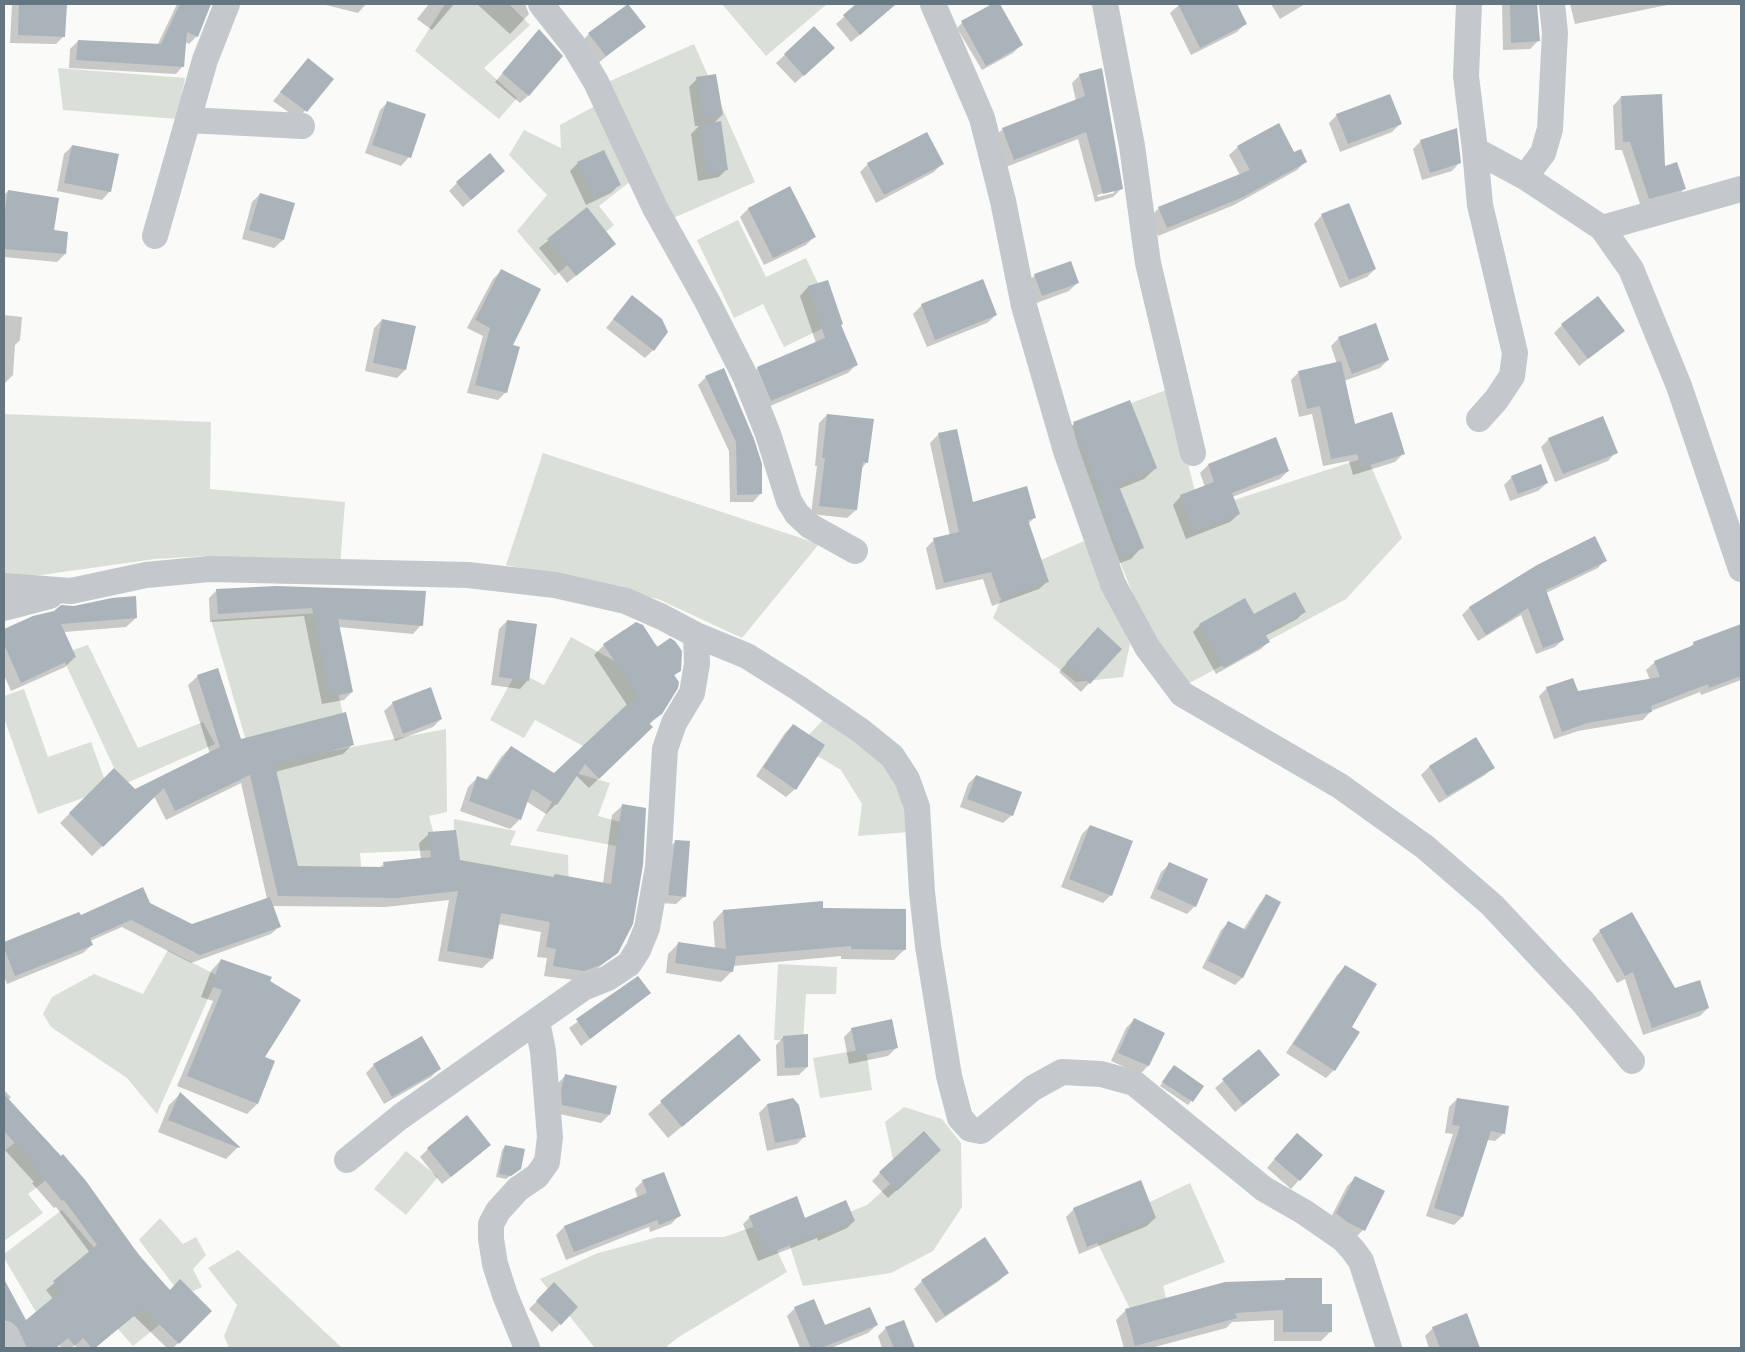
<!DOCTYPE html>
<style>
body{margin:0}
#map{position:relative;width:1745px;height:1352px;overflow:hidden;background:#fafaf8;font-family:Raleway,sans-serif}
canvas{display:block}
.frame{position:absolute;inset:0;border:5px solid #657683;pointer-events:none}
</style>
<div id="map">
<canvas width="1745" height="1352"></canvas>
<div class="frame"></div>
</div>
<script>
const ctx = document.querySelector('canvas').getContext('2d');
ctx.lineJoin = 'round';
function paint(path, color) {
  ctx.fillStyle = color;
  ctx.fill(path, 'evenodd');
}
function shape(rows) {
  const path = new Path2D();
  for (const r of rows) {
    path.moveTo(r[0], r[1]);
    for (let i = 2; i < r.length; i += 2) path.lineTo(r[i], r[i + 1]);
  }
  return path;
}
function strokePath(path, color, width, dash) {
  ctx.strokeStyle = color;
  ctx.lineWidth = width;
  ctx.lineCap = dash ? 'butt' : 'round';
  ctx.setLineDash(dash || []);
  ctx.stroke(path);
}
const green = shape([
 [445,4,509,4,530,25,484,68,517,98,499,119,415,51],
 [722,4,827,4,766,56],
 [694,44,755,182,669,220,608,82],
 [58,68,185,78,177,119,63,110],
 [595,106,631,181,599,206,614,225,555,276,517,231,547,195,509,155,524,130,561,148,560,125],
 [738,220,766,277,806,258,836,322,784,347,763,304,734,318,697,240],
 [1169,389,1200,511,1367,457,1402,538,1346,599,1182,687,1151,639,1081,465,1072,425],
 [4,414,211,422,210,489,345,502,340,566,206,556,155,559,34,576,4,574],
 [543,453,819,544,742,638,658,599,506,565],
 [1084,541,1130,644,1123,677,1076,682,993,618,1012,573],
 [320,613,344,719,246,741,211,620],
 [571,637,653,682,609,760,535,720,524,738,490,720,517,671,544,685],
 [88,645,138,748,203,722,215,744,122,785,61,654],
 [24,689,48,757,91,742,108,789,38,814,4,718,4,696],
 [823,720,886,765,900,787,910,832,858,836,862,804,841,770,799,745],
 [446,729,447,812,429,816,438,850,360,853,362,878,291,878,274,762],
 [569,771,610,783,598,816,631,825,622,847,536,831],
 [454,819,516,831,510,845,568,855,569,898,453,865],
 [168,950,218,976,157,1114,127,1078,51,1027,43,1014,52,997,94,974,143,994],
 [778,964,837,967,836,994,806,994,803,1041,774,1040],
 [866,1049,872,1090,820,1098,813,1058],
 [904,1107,942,1119,961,1143,962,1207,933,1251,891,1273,803,1286,787,1237,867,1205,897,1178,885,1122],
 [21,1138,50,1177,28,1194,43,1213,4,1241,4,1151],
 [406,1151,438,1177,406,1215,374,1189],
 [1190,1183,1225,1262,1163,1286,1170,1313,1139,1327,1091,1230],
 [62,1210,103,1258,36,1312,4,1258,4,1254],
 [160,1218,183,1244,196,1237,206,1255,193,1269,202,1287,182,1296,139,1240],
 [764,1223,787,1272,677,1338,665,1348,595,1348,540,1279,598,1253,658,1237,724,1237],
 [238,1250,342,1348,229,1348,224,1336,237,1305,208,1268],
 [107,1287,168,1318,133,1346,95,1303]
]);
const shadow = shape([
 [12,4,66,4,64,36,56,44,10,43],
 [177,4,210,4,197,36,189,44,185,42,183,66,176,74,69,68,70,49,78,41,157,46],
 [322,4,366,4,358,13],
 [429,4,454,4,432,30,417,19],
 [477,4,525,4,529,14,510,34],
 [858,4,896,4,851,42,836,24],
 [995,4,998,4,1021,45,1013,53,982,70,957,28,965,20],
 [1180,4,1235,4,1245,24,1237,32,1191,55,1170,13],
 [1271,4,1305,4,1280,19],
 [1502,4,1536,4,1538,41,1530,49,1503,50],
 [1570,4,1672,4,1575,24],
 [644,27,597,64,581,42,589,34],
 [814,28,825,56,795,83,776,63],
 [539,31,529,95,520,103,495,82],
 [308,60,332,79,298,119,273,101],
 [1080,75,1121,189,1113,197,1095,202,1078,139,1006,167,994,137,1003,129,1076,101,1072,83],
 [1114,190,1114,193,1098,197,1097,195],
 [697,79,722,115,713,124,727,169,719,177,698,181,691,134,699,126,695,126,689,87],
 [1621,97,1664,168,1685,188,1677,197,1641,207,1622,150,1615,150,1613,106],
 [388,102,409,157,401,166,365,153,380,110],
 [1337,115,1400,124,1392,132,1340,152,1329,123],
 [1421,141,1460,162,1452,171,1422,180,1413,149],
 [72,146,110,191,102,200,57,191,64,154],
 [1238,147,1294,154,1305,162,1297,170,1234,205,1158,236,1151,216,1159,208,1240,175,1229,155],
 [578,163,619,185,611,193,586,205,570,171],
 [868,164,942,164,934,172,876,203,860,172],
 [504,171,463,207,449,191,457,183],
 [789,188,814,237,806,245,764,265,740,217,748,209],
 [8,191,53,232,65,254,57,262,4,257,4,195],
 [260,194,293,204,283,240,274,248,242,239,252,202],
 [587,209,615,244,567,283,539,248],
 [1322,215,1375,269,1367,277,1340,288,1314,224],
 [501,271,506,392,498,400,467,393,483,336,467,328,493,279],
 [1035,275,1077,283,1069,291,1034,304,1027,283],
 [827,281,840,326,856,365,848,373,763,409,750,376,758,368,816,343,800,296,808,287],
 [982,281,996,315,987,323,927,347,913,314,921,306],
 [632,297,653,350,645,358,606,328],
 [4,315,22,317,20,340,15,345,13,375,5,383],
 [382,320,405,370,397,378,365,371,374,328],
 [1562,325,1623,331,1579,366,1554,333],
 [1339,338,1388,360,1380,368,1344,381,1354,425,1403,454,1395,462,1353,475,1349,461,1323,466,1312,414,1299,417,1291,380,1299,372,1337,364,1331,346],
 [706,377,761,493,753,502,730,502,729,451,698,385],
 [827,415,867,462,861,469,856,510,847,518,811,514,817,466,815,466,819,423],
 [1074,424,1156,468,1144,479,1119,489,1142,547,1131,559,1110,567,1063,435],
 [939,434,972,504,1035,517,1028,524,1048,581,1039,589,992,606,983,579,936,590,926,548,934,540,950,536,930,443],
 [1275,438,1288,471,1280,479,1232,497,1239,514,1230,522,1186,539,1173,505,1181,496,1205,487,1200,473,1208,465],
 [1549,439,1616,452,1608,461,1555,482,1541,447],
 [1512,477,1547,483,1538,491,1510,501,1504,485],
 [1605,560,1598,568,1546,593,1563,640,1555,647,1536,654,1521,615,1478,641,1462,615,1469,608,1538,566],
 [217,590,421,625,413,634,339,627,352,692,344,700,322,704,304,616,210,622,209,598],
 [1304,612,1297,619,1265,636,1268,642,1261,649,1216,674,1193,632,1200,625],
 [33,617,136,618,126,627,64,632,75,657,65,667,11,691,4,675,4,630],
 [507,621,528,680,520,689,491,685,499,629],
 [637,623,679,671,674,676,661,713,649,725,651,727,589,788,576,775,556,804,546,814,526,801,520,819,510,829,460,811,468,787,478,777,486,780,501,757,511,747,554,775,627,705,594,655,604,645],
 [1737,627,1741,639,1741,680,1701,695,1700,692,1651,711,1643,720,1578,731,1554,739,1539,696,1547,688,1577,693,1650,680,1646,670,1655,662,1688,649,1694,643],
 [1090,637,1120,649,1081,692,1059,672],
 [198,676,240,741,353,744,343,754,275,772,297,867,379,868,384,864,421,859,419,843,429,834,459,861,552,878,555,875,603,883,612,815,622,806,617,953,590,974,574,980,544,976,547,958,537,957,541,932,498,924,492,959,482,968,438,961,449,900,385,907,272,906,280,926,271,934,191,963,122,927,90,941,92,945,83,953,7,984,4,976,4,943,79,913,80,916,149,904,191,926,267,899,241,783,166,820,154,796,92,856,60,823,114,770,135,791,210,754,188,685],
 [393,703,441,719,433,727,395,741,384,711],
 [793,725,795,789,786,797,756,776,785,733],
 [1476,739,1493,767,1485,775,1439,803,1421,775,1429,767],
 [976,776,1012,815,1003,823,960,807,968,784],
 [1090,826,1111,895,1103,903,1061,887,1082,834],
 [675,842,685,896,676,904,661,903,667,850],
 [1170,864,1195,906,1187,914,1150,898,1161,872],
 [1267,896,1279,903,1242,978,1235,985,1202,968,1221,930,1228,923,1243,930,1260,903],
 [822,909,904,950,894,960,841,959,841,956,733,966,732,971,721,982,666,973,668,954,679,943,715,949,713,922,723,911],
 [1600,931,1674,990,1708,1008,1700,1016,1643,1035,1625,979,1617,983,1592,939],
 [221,960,263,1058,257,1104,247,1114,177,1086,213,1001,201,997,211,971],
 [1345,967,1334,1070,1326,1078,1286,1053,1337,975],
 [638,977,650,993,581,1046,569,1028],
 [1134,1020,1163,1033,1148,1066,1140,1074,1111,1061,1126,1028],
 [852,1029,896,1048,888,1056,849,1064,844,1037],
 [738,1035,747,1072,668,1138,648,1114],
 [784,1037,807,1067,799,1075,777,1076,776,1045],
 [1259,1051,1279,1075,1235,1112,1215,1088],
 [374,1065,439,1069,431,1077,384,1104,366,1073],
 [1170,1070,1203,1086,1188,1105,1160,1086],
 [565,1076,609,1115,601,1123,555,1113,557,1084],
 [4,1090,11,1097,8,1100,170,1291,210,1311,173,1348,167,1348,134,1316,95,1348,77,1348,75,1345,71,1348,62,1348,59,1345,55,1348,15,1348,4,1331,4,1281,26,1322,53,1299,46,1290,90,1253,56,1207,54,1208,32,1183,34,1182,4,1149],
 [180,1094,238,1147,226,1159,158,1132,169,1105],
 [1457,1099,1504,1133,1495,1141,1487,1140,1462,1217,1454,1225,1426,1216,1453,1134,1445,1133,1449,1107],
 [767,1105,805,1136,797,1144,767,1151,759,1113],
 [1289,1142,1321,1155,1291,1189,1267,1168],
 [505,1146,515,1172,506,1179,496,1177,502,1150],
 [428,1149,481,1153,442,1184,420,1157],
 [932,1158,888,1198,872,1181,880,1173],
 [1355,1178,1363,1230,1355,1238,1329,1221,1347,1186],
 [643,1181,679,1216,671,1224,650,1232,649,1227,566,1260,556,1235,564,1227,638,1198,635,1189],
 [1074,1209,1155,1218,1147,1226,1079,1254,1066,1217],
 [750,1217,805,1220,854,1221,847,1228,818,1241,817,1238,758,1261,743,1224],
 [1007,1273,999,1281,936,1323,914,1289,922,1281],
 [554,1284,577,1307,552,1332,529,1309],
 [1321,1305,1331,1331,1321,1341,1274,1341,1274,1320,1232,1322,1226,1328,1151,1348,1124,1348,1116,1320,1126,1310],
 [795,1308,824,1327,877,1325,868,1333,831,1348,800,1348,787,1316],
 [1466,1315,1479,1348,1429,1348,1425,1336,1433,1328],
 [886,1328,913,1345,910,1348,882,1348,878,1336]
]);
const building = shape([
 [19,4,67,4,65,37,18,35],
 [180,4,211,4,198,37,187,32,184,67,76,60,78,40,161,44],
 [628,4,646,27,606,56,588,33],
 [856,4,896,4,860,35,843,15],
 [992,4,1000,4,1023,45,986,66,961,21],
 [1178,4,1237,4,1247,24,1200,48],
 [1510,4,1537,4,1540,41,1511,43],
 [814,26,835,48,804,76,784,54],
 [539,29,563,56,529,96,502,73],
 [308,58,334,79,307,112,280,92],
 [1102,68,1123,189,1103,194,1086,132,1014,160,1002,128,1085,96,1079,74],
 [716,74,723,115,703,119,696,77],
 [1390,94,1402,124,1348,144,1336,114],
 [1662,94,1665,166,1677,162,1686,189,1649,199,1630,142,1623,142,1621,96],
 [387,101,426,114,411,158,372,145],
 [721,121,728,170,706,173,699,125],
 [1279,123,1294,152,1301,149,1307,162,1243,197,1167,228,1158,207,1250,170,1237,146],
 [1457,128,1461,163,1430,173,1420,140],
 [927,132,944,164,884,195,867,163],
 [72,145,119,154,111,192,64,183],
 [604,150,621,185,594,198,577,162],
 [490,153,505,171,471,200,456,182],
 [790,186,816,237,773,258,748,208],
 [8,190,59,198,54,230,68,232,66,254,4,249,4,217],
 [260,193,295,203,284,240,249,230],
 [1349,203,1376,269,1349,280,1321,214],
 [587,207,616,244,576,276,547,239],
 [1071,261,1079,283,1042,296,1034,274],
 [501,269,541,289,513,345,520,347,507,393,475,385,490,328,475,320],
 [983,279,997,315,935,340,921,304],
 [828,280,843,324,841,325,858,365,771,401,757,367,825,338,808,286],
 [632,295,662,319,668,332,654,351,613,319],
 [1598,296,1625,331,1588,359,1561,324],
 [382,319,416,326,406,370,373,363],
 [1376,323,1389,360,1352,374,1338,337],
 [1341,361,1355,424,1392,412,1405,454,1361,468,1357,454,1331,459,1320,406,1307,409,1298,371],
 [724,368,754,439,762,464,762,494,737,495,736,442,705,376],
 [1130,400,1157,468,1118,484,1144,548,1122,557,1104,514,1099,500,1102,499,1073,422],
 [827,414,874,419,868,463,863,462,857,510,819,506,825,458,822,458],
 [1603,416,1618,453,1563,474,1548,438],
 [957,429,973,502,1027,486,1036,518,1028,520,1049,582,1000,598,991,572,944,583,933,538,959,532,938,433],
 [1276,437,1289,471,1232,493,1240,514,1194,532,1180,495,1214,482,1208,464],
 [1541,464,1548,483,1518,494,1511,476],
 [1595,536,1607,561,1546,590,1564,640,1543,648,1528,608,1486,635,1469,607,1537,565],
 [276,586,426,591,423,626,338,619,353,692,330,697,312,608,218,614,216,589],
 [1295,592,1306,612,1265,634,1270,642,1224,668,1199,624,1245,598,1254,614],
 [136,596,137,618,61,624,76,657,21,683,4,644,4,629,33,616,54,611,61,605,74,606,112,598],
 [507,620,537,624,529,681,499,677],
 [636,622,643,625,657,647,670,638,675,641,682,651,681,671,674,675,679,682,678,688,662,714,649,723,653,727,599,779,585,764,557,805,532,789,521,820,469,801,477,776,488,780,511,746,554,773,637,695,603,644],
 [1741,624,1741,676,1709,688,1708,684,1651,706,1652,712,1587,723,1562,732,1546,687,1573,678,1578,691,1660,677,1654,661,1694,645,1693,642],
 [1098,627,1122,649,1090,684,1066,663],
 [218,668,241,739,346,712,354,745,275,765,298,866,384,867,383,862,431,857,428,832,456,830,460,860,554,877,555,874,611,884,622,804,646,808,643,865,633,924,618,953,601,965,584,971,553,966,556,949,546,947,550,922,501,913,493,959,447,951,458,891,396,898,278,896,250,775,175,811,164,788,103,847,69,813,114,768,135,789,220,747,197,675],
 [431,687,442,719,403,734,392,702],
 [793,724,825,745,796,790,763,767],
 [1476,737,1495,768,1447,796,1429,766],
 [976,775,1022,792,1013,816,967,799],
 [1090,825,1133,841,1112,896,1069,879],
 [675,840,690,841,686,897,668,895],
 [1169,862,1208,879,1196,907,1157,889],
 [143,887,150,903,192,924,270,897,281,927,200,955,131,920,90,938,93,945,15,976,4,948,4,942,79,912,81,915],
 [1266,894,1281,902,1243,978,1208,961,1228,921,1246,930],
 [823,901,823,908,906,909,906,950,851,949,851,946,736,956,733,972,675,963,678,942,726,949,723,910],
 [1632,912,1675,988,1700,980,1709,1008,1652,1028,1633,972,1625,976,1599,930],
 [221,959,272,977,270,981,301,1000,265,1057,275,1061,258,1104,187,1076,222,990,211,986],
 [1345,965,1377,984,1352,1027,1360,1032,1335,1071,1293,1044],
 [638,976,651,993,590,1039,576,1019],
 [1134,1018,1165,1033,1149,1066,1118,1053],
 [892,1019,898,1048,857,1056,851,1028],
 [739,1034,761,1060,682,1127,660,1101],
 [808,1034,808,1067,785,1068,783,1036],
 [422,1036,441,1069,392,1097,373,1064],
 [1259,1049,1280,1075,1243,1105,1222,1079],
 [1174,1065,1204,1086,1193,1102,1162,1082],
 [565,1074,617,1086,610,1115,562,1105,561,1090],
 [180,1092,240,1147,239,1148,168,1120],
 [4,1094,61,1156,63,1154,86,1181,141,1258,170,1290,180,1279,212,1311,179,1344,143,1308,95,1348,92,1348,83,1338,75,1346,68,1338,56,1348,27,1348,17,1327,11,1322,4,1320,4,1279,26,1320,61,1291,53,1281,97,1245,64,1200,62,1201,40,1174,41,1173,4,1131],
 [793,1098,799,1105,806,1137,775,1143,767,1104],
 [1457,1098,1509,1106,1505,1134,1491,1131,1463,1217,1434,1208,1460,1126,1452,1125],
 [467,1115,491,1145,451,1177,427,1148],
 [924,1131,941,1150,897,1191,879,1172],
 [1297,1133,1323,1155,1300,1181,1274,1159],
 [505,1145,525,1149,521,1169,511,1176,499,1174],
 [664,1172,681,1216,659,1225,657,1220,574,1252,564,1226,647,1193,642,1180],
 [1355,1176,1385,1191,1365,1231,1347,1222,1336,1213],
 [1141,1180,1156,1218,1087,1247,1073,1208],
 [797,1196,805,1218,846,1200,855,1221,825,1234,824,1232,765,1255,749,1216],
 [985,1237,1009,1273,945,1316,921,1280],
 [1285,1278,1322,1278,1322,1304,1332,1304,1332,1332,1283,1332,1283,1310,1235,1313,1237,1318,1135,1346,1125,1309,1225,1282,1285,1280],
 [554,1282,578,1307,561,1325,536,1301],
 [814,1299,825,1325,870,1307,878,1325,821,1348,811,1348,794,1307],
 [1467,1313,1480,1348,1440,1348,1432,1327],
 [904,1320,915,1348,894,1348,885,1327]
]);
const minor = shape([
 [541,4,575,47,596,82,655,208,707,301,745,376,768,434,789,501,797,514,810,526,855,551],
 [933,4,982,118,1003,201,1024,306,1066,451,1113,584,1147,647,1182,694,1340,786,1425,847,1492,905,1583,1002,1632,1061],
 [1105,4,1132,146,1148,263,1193,453],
 [1469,4,1466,76,1475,150,1525,177,1602,228,1631,269,1679,386,1741,569],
 [188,120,302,126],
 [1475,150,1480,205,1515,353,1512,376,1496,400,1479,419],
 [1525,177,1543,153,1550,129,1555,33,1552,4],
 [1602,228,1741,189],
 [155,236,205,60,227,4],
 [4,586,71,591,146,575,209,569,468,575,555,585,626,601,662,617,696,635,697,664,692,693,674,723,665,749,658,867,647,928,638,950,629,964,608,978,583,988,400,1117,347,1160],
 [4,608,50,596],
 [696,635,747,656,798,688,861,731,892,756,907,779,917,807,922,892,928,946,949,1076,960,1118,970,1129,981,1131,1033,1088,1062,1072,1101,1074,1134,1083,1264,1189,1304,1212,1343,1239,1353,1250,1361,1261,1389,1348],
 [4,1335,12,1348],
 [527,1348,505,1295,495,1264,491,1239,491,1224,498,1211,518,1189,537,1176,547,1162,550,1137,543,1051,537,1022]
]);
paint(green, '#dadfd7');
paint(shadow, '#0003');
paint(building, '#aab3b9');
strokePath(minor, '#c3c8cc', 26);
</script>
